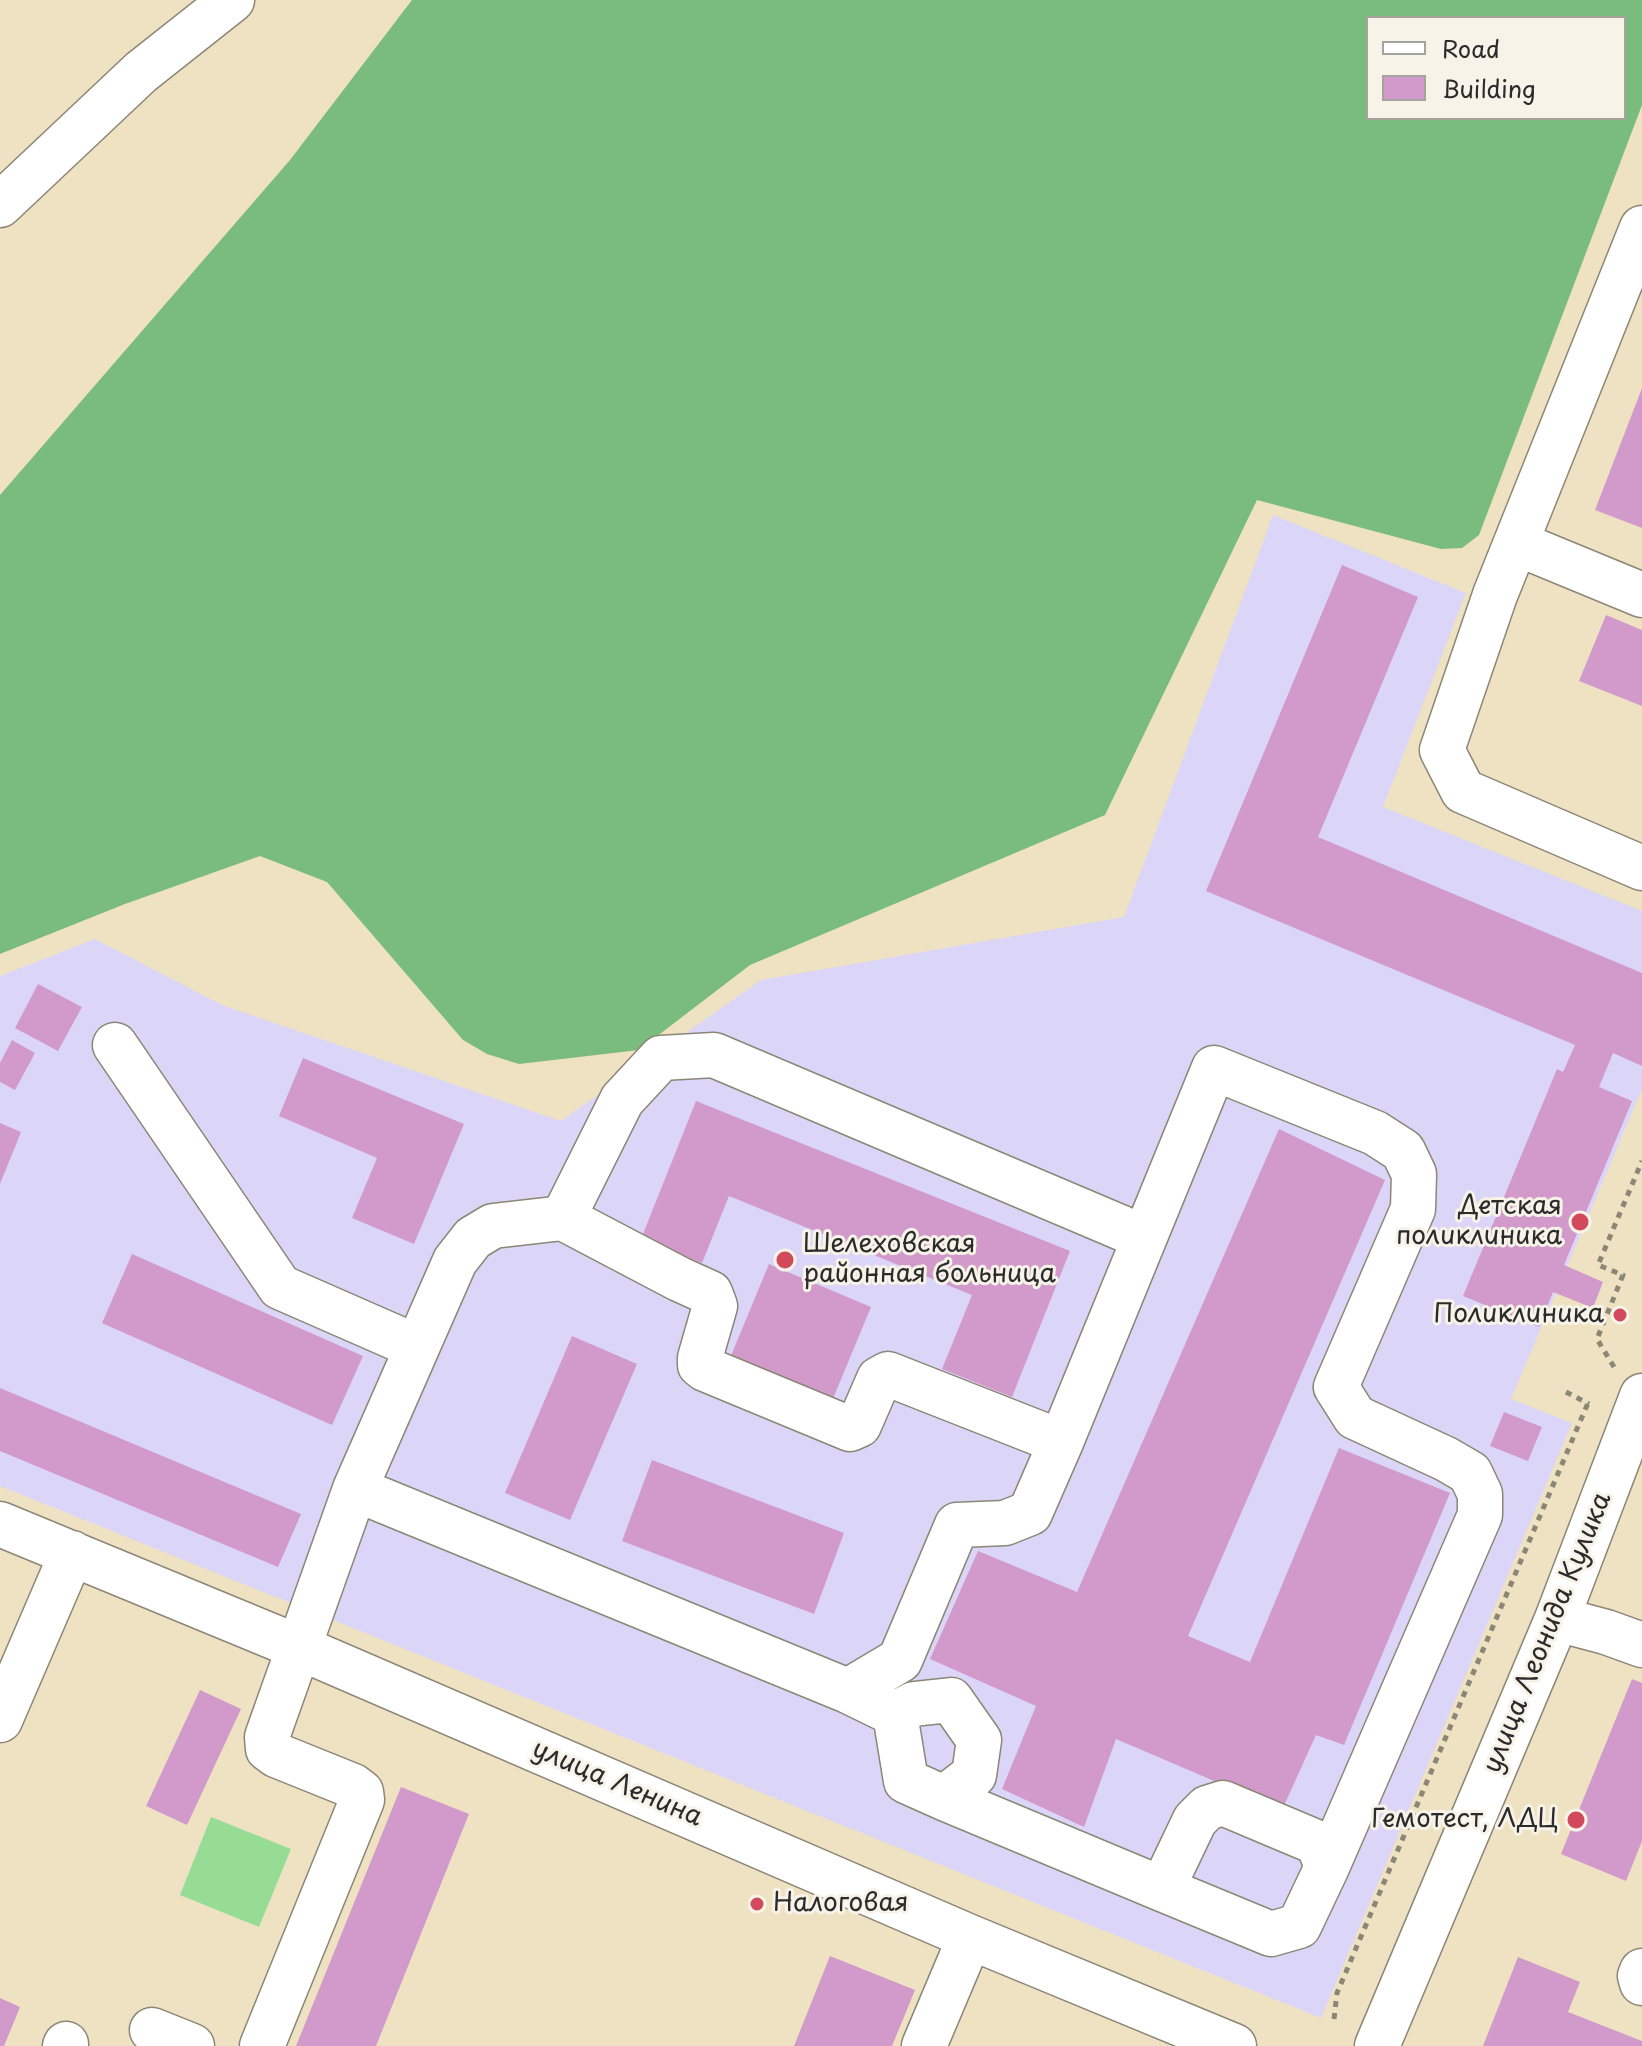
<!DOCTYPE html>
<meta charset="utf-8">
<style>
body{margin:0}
#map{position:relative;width:1642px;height:2046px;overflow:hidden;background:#eee2c3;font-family:"Playpen Sans",sans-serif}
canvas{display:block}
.legend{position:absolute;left:1366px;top:16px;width:260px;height:104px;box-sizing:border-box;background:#f7f3e8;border:2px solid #a5a39c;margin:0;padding:10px 14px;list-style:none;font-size:24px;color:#2b2b2b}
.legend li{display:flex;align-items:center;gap:16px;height:40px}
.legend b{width:40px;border:2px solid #a5a39c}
</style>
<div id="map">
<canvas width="1642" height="2046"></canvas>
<ul class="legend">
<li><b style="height:10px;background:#fff"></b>Road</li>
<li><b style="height:22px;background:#d19aca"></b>Building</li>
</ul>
</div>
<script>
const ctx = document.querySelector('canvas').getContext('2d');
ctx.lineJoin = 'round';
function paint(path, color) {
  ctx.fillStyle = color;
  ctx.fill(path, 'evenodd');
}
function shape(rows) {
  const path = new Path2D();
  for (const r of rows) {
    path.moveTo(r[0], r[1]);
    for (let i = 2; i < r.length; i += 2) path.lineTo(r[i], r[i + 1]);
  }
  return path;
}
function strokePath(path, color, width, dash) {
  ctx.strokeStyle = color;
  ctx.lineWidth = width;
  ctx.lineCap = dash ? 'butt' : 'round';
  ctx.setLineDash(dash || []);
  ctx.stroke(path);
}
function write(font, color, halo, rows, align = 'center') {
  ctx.font = font + ' "Playpen Sans",sans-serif';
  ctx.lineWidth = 6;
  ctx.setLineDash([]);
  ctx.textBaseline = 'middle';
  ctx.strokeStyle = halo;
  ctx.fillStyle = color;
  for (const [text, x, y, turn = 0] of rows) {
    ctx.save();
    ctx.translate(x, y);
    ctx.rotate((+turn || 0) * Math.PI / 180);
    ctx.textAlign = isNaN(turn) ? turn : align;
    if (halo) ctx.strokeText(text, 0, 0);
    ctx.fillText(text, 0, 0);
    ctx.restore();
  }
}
const built = shape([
 [1273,515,1466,593,1383,807,1642,911,1642,1089,1511,1399,1572,1423,1321,2018,0,1486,0,976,95,939,222,1005,561,1121,761,980,1124,917]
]);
const green = shape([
 [211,1817,291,1849,259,1927,180,1895]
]);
const forest = shape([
 [412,0,1642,0,1642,105,1479,535,1462,548,1441,549,1257,500,1105,815,750,965,639,1050,519,1064,487,1054,463,1040,327,882,260,856,125,904,0,954,0,495,290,160],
 [1368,18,1624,18,1624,118,1368,118]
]);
const building = shape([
 [1642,388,1642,528,1595,510],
 [1342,565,1418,597,1318,837,1642,973,1642,1066,1613,1053,1599,1087,1632,1101,1564,1265,1603,1282,1593,1308,1553,1292,1539,1327,1463,1296,1557,1069,1563,1072,1575,1045,1206,891],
 [1606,615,1642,630,1642,706,1579,681],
 [38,984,82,1007,58,1051,15,1028],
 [12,1040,35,1053,15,1090,0,1082,0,1063],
 [303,1058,464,1124,414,1244,352,1218,377,1158,279,1116],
 [696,1101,1070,1251,1012,1397,942,1369,972,1295,729,1196,702,1263,641,1239],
 [0,1123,21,1132,0,1184],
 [1279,1129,1385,1180,1188,1636,1250,1662,1339,1448,1450,1493,1344,1745,1316,1735,1282,1810,1116,1739,1084,1827,1002,1789,1036,1706,930,1659,978,1551,1077,1592],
 [132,1254,363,1356,332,1425,102,1323],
 [769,1264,871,1307,832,1401,730,1358],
 [572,1336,637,1364,570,1520,505,1493],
 [0,1388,301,1514,278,1567,0,1451],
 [1504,1412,1542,1427,1528,1461,1490,1446],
 [652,1460,844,1533,814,1614,622,1541],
 [1632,1679,1642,1683,1642,1841,1626,1881,1561,1854],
 [200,1690,241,1709,187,1825,146,1806],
 [401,1787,469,1814,376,2046,296,2046],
 [830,1956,915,1990,892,2046,794,2046],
 [1518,1957,1580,1982,1568,2012,1642,2041,1642,2046,1483,2046],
 [0,1998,20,2007,4,2046,0,2046]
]);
const path = shape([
 [1614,1367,1597,1339,1623,1275,1598,1265,1642,1161],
 [1566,1392,1589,1404],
 [1334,2019,1337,1993,1588,1403]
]);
const minor = shape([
 [0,205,141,72,232,0],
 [1642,228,1495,595,1442,750,1463,791,1642,868],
 [1516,543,1642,595],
 [115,1045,280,1287,417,1347],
 [563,1218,679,1279,710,1293,715,1306,700,1358,700,1365,705,1369,850,1429,859,1425,879,1379,888,1374,1061,1442,1214,1068,1375,1133,1403,1151,1414,1174,1413,1209,1336,1387,1355,1417,1446,1459,1470,1473,1480,1494,1480,1515,1327,1867],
 [355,1489,848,1691,900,1660,957,1525,1005,1523,1030,1513,1061,1442],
 [0,1524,298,1647,970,1937,1234,2046],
 [1557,1619,1606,1632,1642,1645],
 [848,1691,895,1714,906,1781,944,1798,974,1775,979,1740,951,1700,914,1704,895,1714],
 [0,1720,72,1553],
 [944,1798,1162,1889,1271,1934,1299,1926,1327,1867,1318,1843,1223,1803,1207,1808,1195,1820,1162,1889],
 [1642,1971,1640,1976,1642,1983],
 [152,2030,192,2046],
 [65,2046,66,2044],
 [262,2046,362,1800,361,1792,353,1786,276,1755,268,1749,267,1737,355,1489,455,1261,473,1238,493,1226,563,1218,622,1100,661,1058,714,1055,1143,1237],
 [924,2046,970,1937],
 [1377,2046,1557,1619,1642,1396]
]);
const markers = [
 [1580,1222,10,"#d1495b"],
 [785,1260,10,"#d1495b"],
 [1620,1315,8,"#d1495b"],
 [1576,1820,10,"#d1495b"],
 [757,1904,8,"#d1495b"]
];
const poiNames = [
 ["Детская",1562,1207],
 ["поликлиника",1562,1237],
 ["Шелеховская",803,1245,"left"],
 ["районная больница",803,1275,"left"],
 ["Поликлиника",1604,1315],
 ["Гемотест, ЛДЦ",1558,1820],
 ["Налоговая",773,1904,"left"]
];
const streetNames = [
 ["улица Леонида Кулика",1548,1633,-68],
 ["улица Ленина",617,1784,23]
];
paint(built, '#dbd6f7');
paint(green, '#97dc95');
paint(forest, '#79bc7e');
paint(building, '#d19aca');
strokePath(minor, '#8c8677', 47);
strokePath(path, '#8c8677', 5, [6, 6]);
strokePath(minor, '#fff', 44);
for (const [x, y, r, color] of markers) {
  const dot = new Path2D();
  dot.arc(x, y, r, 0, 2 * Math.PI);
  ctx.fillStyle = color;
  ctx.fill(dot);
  strokePath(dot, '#f7f3e8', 3);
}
write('26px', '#2b2b2b', '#f7f3e8', poiNames, 'right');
write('26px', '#2b2b2b', '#f7f3e8', streetNames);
</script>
